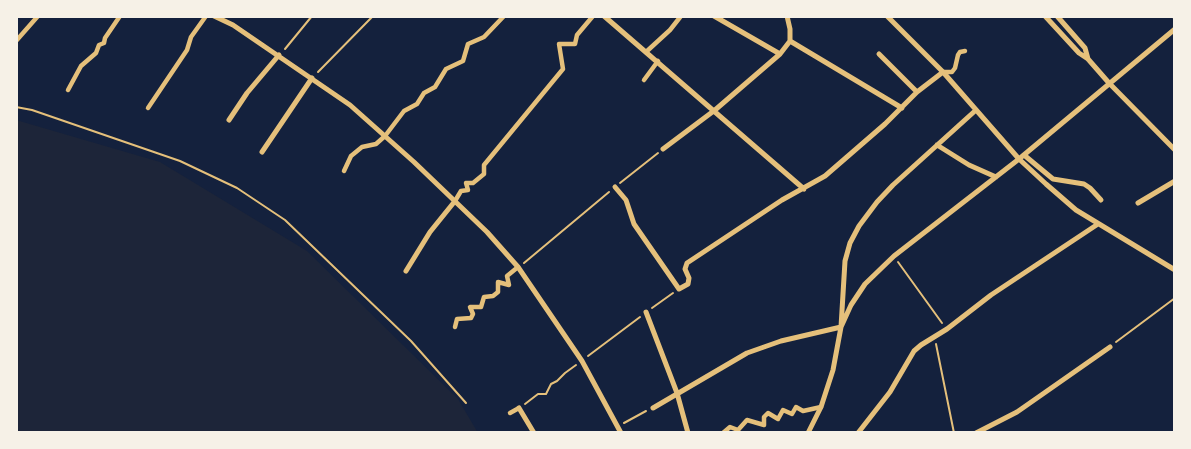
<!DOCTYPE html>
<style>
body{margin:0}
#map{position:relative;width:1191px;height:449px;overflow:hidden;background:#14213d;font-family:"Space Grotesk",sans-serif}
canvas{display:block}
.frame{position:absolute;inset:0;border:18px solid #f6f1e7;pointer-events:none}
</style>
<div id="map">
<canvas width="1191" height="449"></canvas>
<div class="frame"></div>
</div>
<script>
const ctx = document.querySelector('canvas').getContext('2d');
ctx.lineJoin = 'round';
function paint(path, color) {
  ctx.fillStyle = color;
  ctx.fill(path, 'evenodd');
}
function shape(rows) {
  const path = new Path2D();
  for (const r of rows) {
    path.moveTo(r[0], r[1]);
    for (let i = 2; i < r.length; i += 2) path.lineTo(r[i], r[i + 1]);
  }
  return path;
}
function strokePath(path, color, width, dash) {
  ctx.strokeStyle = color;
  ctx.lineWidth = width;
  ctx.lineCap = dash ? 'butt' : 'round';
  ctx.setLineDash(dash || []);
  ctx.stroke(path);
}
const green = shape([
 [16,120,160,162,307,251,458,399,478,433,16,433]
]);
const path = shape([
 [285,49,312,16],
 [318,72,373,16],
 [16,107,32,110,180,161,237,188,285,220,411,341,466,403],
 [620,183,658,153],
 [898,262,942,323],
 [524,263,609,192],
 [652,308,673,293],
 [1116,342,1175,298],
 [936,344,954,433],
 [588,356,640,317],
 [525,404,538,394,546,394,551,384,557,381,565,373,576,365],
 [624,423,646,411]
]);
const pedestrian = shape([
 [16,41,38,16],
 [646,52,670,30,681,16],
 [943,72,952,72,955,68,958,55,960,52,965,51],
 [644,80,658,61],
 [68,90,81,66,96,53,99,45,104,43,105,38,120,16],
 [148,108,187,50,191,37,206,16],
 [344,171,351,156,362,147,376,144,385,136,404,111,417,104,424,93,435,87,446,69,463,61,468,44,484,37,504,16],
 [455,201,461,191,468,190,466,183,473,183,484,174,484,165,563,69,559,44,575,44,577,35,593,16],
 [455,327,457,319,471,318,473,314,470,307,481,307,484,297,493,296,498,292,498,282,509,285,507,276,518,267],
 [510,413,519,408],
 [723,433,730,427,738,430,747,420,764,425,764,417,768,413,778,419,783,410,792,414,796,407,803,411,821,407]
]);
const minor = shape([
 [214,16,233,25,350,105,414,162,487,232,518,267,582,361,621,433],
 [604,16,804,189],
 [714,16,780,54],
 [887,16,943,72,1019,159,1046,184,1076,210,1175,270],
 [1045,16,1079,53,1088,59,1109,83,1175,150],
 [1057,16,1085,48,1088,59],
 [1174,16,1175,17],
 [790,41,902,108],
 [879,54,917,92],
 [229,120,247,93,279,55],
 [937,145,969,165,996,177],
 [663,149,715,110,780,54,790,41,790,29,787,16],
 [262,152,312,78],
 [1024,155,1053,179,1084,184,1090,188,1101,200],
 [615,187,626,200,634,224,679,289,688,284,689,278,685,269,687,263,782,200,825,176,885,124,917,92,943,72],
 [1138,203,1175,181],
 [406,271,430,232,455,201],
 [646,312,677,393,688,433],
 [519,408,534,433],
 [653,408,747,353,781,341,841,327,851,305,865,284,894,256,1019,159,1175,29],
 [808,433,821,407,833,370,841,327,845,261,850,243,859,226,877,202,893,185,976,110],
 [858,433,890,392,914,351,921,345,947,329,991,295,1098,224],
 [976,433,1017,412,1110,347]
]);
paint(green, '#1d2539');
strokePath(path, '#e5c07b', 2);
strokePath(pedestrian, '#e5c07b', 4.5);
strokePath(minor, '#e5c07b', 5);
</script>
